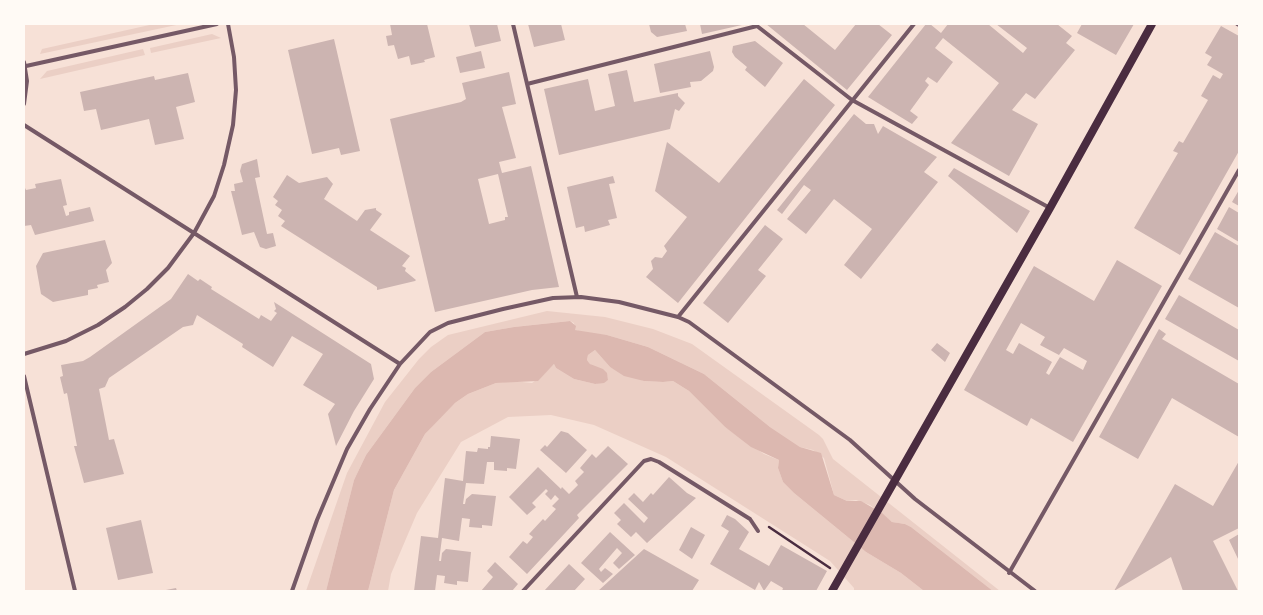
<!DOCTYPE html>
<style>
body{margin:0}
#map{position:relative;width:1263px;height:615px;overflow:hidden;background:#f7e1d7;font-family:"Crimson Pro",serif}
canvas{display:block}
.frame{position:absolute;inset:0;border:25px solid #fffaf5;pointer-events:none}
</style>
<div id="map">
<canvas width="1263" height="615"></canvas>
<div class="frame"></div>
</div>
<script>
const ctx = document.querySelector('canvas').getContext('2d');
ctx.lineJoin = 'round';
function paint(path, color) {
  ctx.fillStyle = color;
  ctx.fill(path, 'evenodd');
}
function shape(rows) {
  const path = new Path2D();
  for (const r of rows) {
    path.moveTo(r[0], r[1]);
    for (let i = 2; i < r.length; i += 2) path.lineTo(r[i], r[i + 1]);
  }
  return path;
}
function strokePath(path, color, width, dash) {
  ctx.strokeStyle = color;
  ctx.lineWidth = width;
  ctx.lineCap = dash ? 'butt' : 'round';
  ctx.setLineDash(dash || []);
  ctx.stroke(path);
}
const green = shape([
 [154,24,181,24,40,54,42,49],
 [212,34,221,38,151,53,150,48],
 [143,49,145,55,40,79,47,71],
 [547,311,605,317,653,329,692,344,819,435,823,439,833,459,1000,591,993,591,911,527,905,524,892,522,870,505,856,500,847,501,834,495,824,458,813,450,800,447,770,427,704,374,648,347,607,335,588,334,575,330,574,323,570,321,514,327,485,332,431,372,415,388,366,455,354,480,326,591,306,591,347,473,385,402,419,359,431,347,448,335],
 [595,350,610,367,644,381,663,382,673,381,689,391,725,427,764,454,779,460,778,468,783,482,794,493,866,552,901,573,924,591,854,591,854,588,830,561,666,457,594,425,551,415,508,417,461,442,417,513,391,574,388,591,368,591,394,490,425,434,439,418,455,403,468,394,496,383,512,381,532,383,542,376,554,364,556,368,574,379,595,384,608,380,607,376,590,364,587,360,588,355]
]);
const water = shape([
 [570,321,576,326,575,330,607,335,648,347,704,374,770,427,800,447,821,453,834,495,847,501,861,501,882,513,892,522,905,524,911,527,993,591,924,591,901,573,866,552,794,493,783,482,778,468,779,460,751,447,725,427,689,391,673,381,663,382,644,381,624,376,610,367,595,350,588,355,587,360,590,364,603,369,607,373,608,380,604,383,595,384,574,379,556,368,554,364,538,381,496,383,468,394,455,403,425,434,394,490,368,591,326,591,354,480,366,455,415,388,431,372,485,332,514,327]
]);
const building = shape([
 [390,24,427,24,435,57,424,60,425,62,411,65,409,56,398,59,394,45,388,46,386,36,392,35],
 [469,24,497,24,501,41,475,47],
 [528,24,561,24,565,40,534,47],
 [649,24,685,24,687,31,657,37,651,32],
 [700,24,742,24,742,25,702,34],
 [766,24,803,24,835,50,856,24,878,24,892,35,847,90],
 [926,24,930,24,941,33,948,24,988,24,1023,53,1027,48,996,24,1057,24,1072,36,1066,43,1075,50,1035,99,1026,93,1012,110,1038,124,1009,176,951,143,999,83,943,38,935,48,953,62,937,83,928,77,925,81,929,85,910,111,918,117,912,124,868,97],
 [1082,24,1134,24,1116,55,1077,33],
 [1221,26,1239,36,1239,151,1180,255,1134,228,1178,153,1173,151,1179,141,1183,143,1208,100,1201,96,1213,75,1220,79,1223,74,1207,65,1212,57,1205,53],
 [334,39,360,151,341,155,339,148,312,154,288,50],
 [755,41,783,63,765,87,745,70,747,67,735,57,732,52,733,46],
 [481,51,485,68,460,73,456,57],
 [710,51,714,67,713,71,701,81,690,82,691,87,660,93,654,64],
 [627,70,634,102,678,93,678,96,685,103,679,111,675,109,670,129,559,155,544,89,588,79,595,111,615,106,608,74],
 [509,72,516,104,502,107,516,158,499,162,502,173,531,166,559,287,532,290,435,312,390,119,461,102,466,99,462,83],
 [498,174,508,217,505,217,505,220,489,224,478,179],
 [188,73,195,102,176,107,184,139,155,145,149,119,101,130,96,109,84,111,80,92,154,76,155,80],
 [804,79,835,105,678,303,646,277,653,269,651,261,655,257,662,258,667,251,664,246,687,217,655,191,667,142,719,183],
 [854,114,866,124,874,124,878,134,883,126,937,157,924,172,938,182,861,279,844,265,872,229,834,199,806,234,787,219,811,190,804,185,782,214,777,210],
 [257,159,260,177,255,178,267,234,273,233,276,246,266,249,260,247,254,232,242,235,231,191,235,191,234,184,243,182,240,171,242,164],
 [954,168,1030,211,1017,233,948,176],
 [287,175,299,183,327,177,333,184,324,199,357,221,365,210,376,208,376,210,382,214,370,230,410,256,402,266,406,268,405,271,416,280,415,281,377,290,377,287,281,226,285,221,278,216,282,210,275,205,278,201,273,197],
 [613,176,615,183,609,184,617,218,608,220,610,225,585,232,584,226,576,228,567,187],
 [61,179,67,205,63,206,66,216,69,215,69,212,90,207,94,221,35,235,31,225,24,226,24,186,26,190,36,188,35,184],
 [1239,190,1239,206,1232,202],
 [1229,207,1239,213,1239,242,1217,229],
 [765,225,783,239,758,270,766,276,728,323,703,303],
 [1215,232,1239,246,1239,308,1188,279],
 [105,240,112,263,106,270,109,282,97,285,98,288,88,290,88,295,53,302,41,294,36,266,43,253],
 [1117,260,1162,286,1073,442,1031,418,1027,426,964,390,1034,266,1094,301],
 [1021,323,1045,337,1040,345,1059,355,1064,348,1087,361,1083,370,1060,357,1049,375,1046,373,1052,362,1019,343,1013,354,1006,350],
 [188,274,198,281,200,279,212,287,211,289,259,319,261,315,271,321,277,313,274,311,276,309,274,302,371,364,374,379,354,411,336,446,328,414,335,404,303,385,323,354,292,336,273,367,242,347,243,344,197,315,193,325,183,327,109,378,105,387,99,389,109,440,114,439,124,474,84,483,74,446,77,446,67,393,64,394,60,377,63,376,61,365,83,361,90,357,171,299],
 [1179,295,1239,330,1239,361,1165,319],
 [1159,329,1166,334,1162,339,1239,384,1239,437,1172,398,1138,459,1099,437],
 [937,343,950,353,945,362,931,350],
 [561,431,568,433,587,450,566,473,540,450,545,445,547,447],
 [491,436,520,439,516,469,507,468,507,471,494,470,494,462,487,462,484,484,466,483,463,504,465,504,466,499,472,494,496,496,492,526,482,525,482,528,469,527,470,519,462,518,459,541,442,538,439,561,441,561,442,553,446,549,471,552,468,582,457,581,457,585,444,583,445,576,437,575,435,591,414,591,421,536,438,538,445,478,463,481,466,451,477,452,478,448,488,449,488,447,490,447],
 [608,446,628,464,577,515,579,518,527,574,509,557,523,541,527,544,533,537,529,534,543,519,545,521,556,509,552,506,559,499,555,495,551,500,545,494,548,491,546,489,532,503,536,507,527,515,509,497,538,467,561,489,562,487,569,494,578,485,575,481,584,472,580,468,592,454,596,458],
 [1239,461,1239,528,1213,541,1238,591,1183,591,1171,557,1114,591,1175,484,1213,506],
 [669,477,687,493,696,498,647,543,636,532,631,537,617,524,621,520,614,513,624,503,644,523,648,518,628,499,634,493,643,502,651,493,653,495],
 [727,515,735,519,749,532,739,549,769,566,781,545,827,571,816,591,782,591,783,588,771,581,764,591,759,582,755,590,710,564,729,531,721,526],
 [141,520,153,573,118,580,106,528],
 [691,527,705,535,692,559,679,550],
 [610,532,635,555,619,569,613,563,622,553,617,548,599,569,601,572,605,568,613,574,603,583,581,563],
 [1239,534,1239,561,1229,540],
 [644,549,699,580,692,591,598,591],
 [495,562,518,584,512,591,481,591,493,577,487,571],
 [569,564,585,579,574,591,544,591],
 [176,588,177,591,166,591,166,590]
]);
const path = shape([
 [769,527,830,568]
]);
const minor = shape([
 [513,24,577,297],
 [1237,24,1239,25],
 [24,62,27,81,24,104],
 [26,66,217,24],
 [527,84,757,26,852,100,1050,208],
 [24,125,400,364],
 [678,317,914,24],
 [24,354,66,341,98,325,125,307,147,289,168,268,194,233,214,196,224,165,233,125,236,90,234,57,228,24],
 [24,376,75,591],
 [1009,573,1239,170],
 [292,591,317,520,347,449,370,409,400,364,430,332,448,323,503,309,553,298,581,297,619,302,678,317,689,322,850,440,915,499,1035,591],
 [523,591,644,461,651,459,659,462,750,519,758,531]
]);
const secondary = shape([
 [832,591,1050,208,1152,24]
]);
paint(green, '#ebcfc5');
paint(water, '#dcb8b0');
paint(building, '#ccb4b1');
strokePath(path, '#4a2c40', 2.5);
strokePath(minor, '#755966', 4);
strokePath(secondary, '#4a2c40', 8);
</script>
